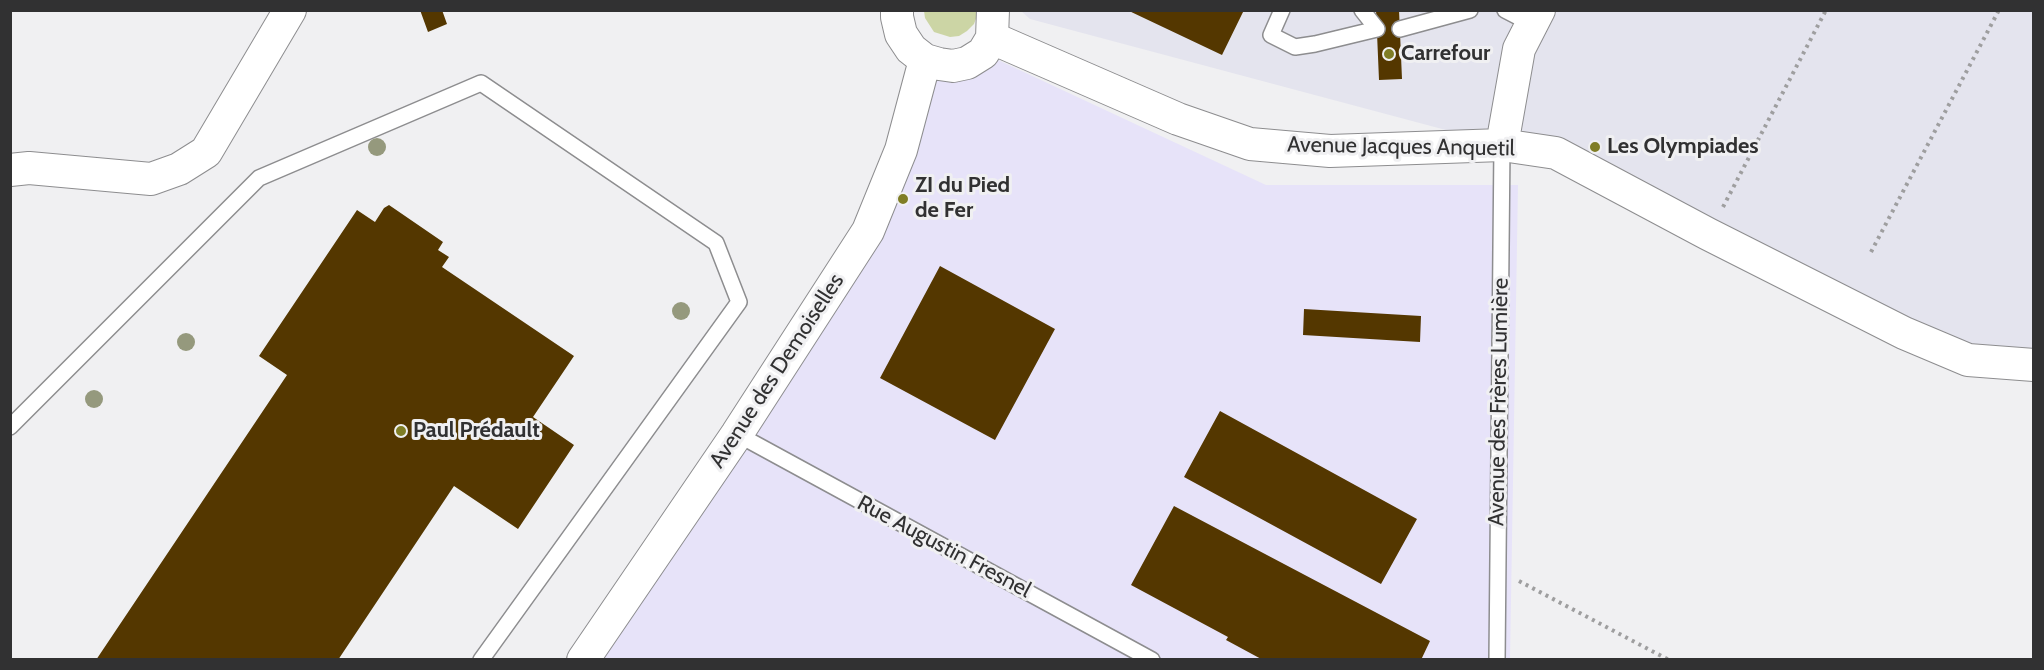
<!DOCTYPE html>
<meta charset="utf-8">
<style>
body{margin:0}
#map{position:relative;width:2044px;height:670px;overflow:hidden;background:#f0f0f2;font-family:Cabin,sans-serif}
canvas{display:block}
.frame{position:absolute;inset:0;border:12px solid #313132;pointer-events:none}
</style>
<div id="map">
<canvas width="2044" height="670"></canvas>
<div class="frame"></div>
</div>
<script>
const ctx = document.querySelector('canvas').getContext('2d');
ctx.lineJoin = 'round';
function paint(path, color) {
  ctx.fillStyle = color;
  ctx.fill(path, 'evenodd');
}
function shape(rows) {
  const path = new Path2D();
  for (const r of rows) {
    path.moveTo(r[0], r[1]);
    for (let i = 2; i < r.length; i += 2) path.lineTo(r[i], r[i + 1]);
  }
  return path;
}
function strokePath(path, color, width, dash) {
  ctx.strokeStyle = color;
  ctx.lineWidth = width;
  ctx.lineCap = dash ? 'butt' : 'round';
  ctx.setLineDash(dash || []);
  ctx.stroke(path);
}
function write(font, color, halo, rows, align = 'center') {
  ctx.font = font + ' Cabin,sans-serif';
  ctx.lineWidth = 6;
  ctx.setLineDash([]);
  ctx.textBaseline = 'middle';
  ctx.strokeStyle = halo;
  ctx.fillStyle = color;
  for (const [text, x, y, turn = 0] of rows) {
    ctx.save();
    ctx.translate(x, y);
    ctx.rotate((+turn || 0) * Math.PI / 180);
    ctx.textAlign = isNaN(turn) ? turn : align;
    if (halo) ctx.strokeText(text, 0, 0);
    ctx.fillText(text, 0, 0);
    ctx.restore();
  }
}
const built = shape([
 [1021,11,2033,11,2033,365,1970,360,1708,234,1502,145,1030,19]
]);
const industrial = shape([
 [983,53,1266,185,1518,185,1510,659,583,660,868,231,925,60]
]);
const green = shape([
 [924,11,977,11,977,16,974,24,967,31,959,36,950,37,934,32,925,18]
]);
const building = shape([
 [420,10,442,10,447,24,428,32],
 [1127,10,1244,10,1222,55],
 [1376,10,1399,10,1402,79,1379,80],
 [389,205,443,242,438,250,449,257,442,267,574,356,533,417,574,445,518,529,454,486,338,660,96,660,287,375,259,356,357,210,375,222,384,208],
 [940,266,1055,329,995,440,880,378],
 [1304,309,1421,316,1420,342,1303,335],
 [1220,411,1417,519,1381,584,1184,477],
 [1174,506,1430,641,1421,660,1263,660,1226,640,1228,637,1131,585]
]);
const path = shape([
 [1723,207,1826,10],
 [1871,252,1999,10],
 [1519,581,1669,660]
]);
const lane = shape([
 [1282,10,1271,35,1295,47,1315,44,1377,29,1362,10],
 [1505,10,1532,24],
 [1400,29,1470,10],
 [10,427,259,178,481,83,716,243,739,302,481,660],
 [737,434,1152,660],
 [1497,660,1502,145]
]);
const street = shape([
 [897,10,897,17,901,34,911,49,925,60,939,64,953,66,967,63,983,53,992,38,993,10],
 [992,38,1178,119,1250,144,1330,151,1502,145,1556,153,1708,234,1904,333,1968,360,2034,365],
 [1502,145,1519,49,1539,10],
 [10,170,29,168,151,179,179,169,206,152,290,10],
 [583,660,737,434,868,231,901,150,925,60]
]);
const trees = [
 [377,147],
 [681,311],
 [186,342],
 [94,399]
];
const markers = [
 [1389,54,6,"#7f7d25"],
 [1595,147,6,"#7f7d25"],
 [903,199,6,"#7f7d25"],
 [401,431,6,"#7f7d25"]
];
const poiNames = [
 ["Carrefour",1401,54],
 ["Les Olympiades",1607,147],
 ["ZI du Pied",915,186],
 ["de Fer",915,211],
 ["Paul Prédault",413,431]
];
const streetNames = [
 ["Avenue Jacques Anquetil",1401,147,1],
 ["Avenue des Demoiselles",777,371,-57],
 ["Avenue des Frères Lumière",1499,402,-89],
 ["Rue Augustin Fresnel",944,547,28]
];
paint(built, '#e4e4ee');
paint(industrial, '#e7e3f9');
paint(green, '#ccd5a5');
paint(building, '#543700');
strokePath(lane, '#8d8d8f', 18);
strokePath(street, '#8d8d8f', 34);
strokePath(path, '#9e9e9f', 4, [3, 4.5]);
strokePath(lane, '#fff', 15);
strokePath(street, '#fff', 32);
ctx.fillStyle = '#95997d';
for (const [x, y] of trees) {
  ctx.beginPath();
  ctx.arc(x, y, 9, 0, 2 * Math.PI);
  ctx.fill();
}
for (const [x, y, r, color] of markers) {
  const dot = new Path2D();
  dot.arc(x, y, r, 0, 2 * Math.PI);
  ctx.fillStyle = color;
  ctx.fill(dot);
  strokePath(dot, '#f0f0f2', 2);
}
write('bold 22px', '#313132', '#f0f0f2', poiNames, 'left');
write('22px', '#313132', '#f0f0f2', streetNames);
</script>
